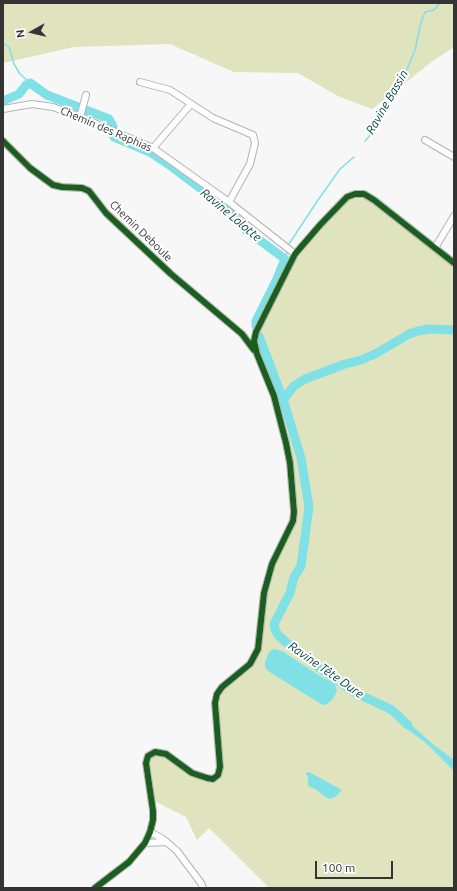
<!DOCTYPE html>
<meta charset="utf-8">
<style>
body{margin:0}
#map{position:relative;width:457px;height:891px;overflow:hidden;background:#f6f7f6;font-family:Ubuntu,sans-serif}
canvas{display:block}
.frame{position:absolute;inset:0;border:4px solid #333433;pointer-events:none}
.north{position:absolute;left:12px;top:12px;width:40px;height:40px;-webkit-text-stroke:3px #fff;paint-order:stroke;rotate:262deg;font-size:11px;font-weight:700;line-height:16px;text-align:center;color:#333433}
.north::after{content:'';display:block;margin:auto;width:14px;height:18px;background:#333433;clip-path:polygon(50% 0,100% 100%,50% 72%,0 100%)}
.scale{position:absolute;left:315px;top:861px;width:78px;height:18px;box-sizing:border-box;border:2px solid #333433;border-top:0;padding-left:5px;font-size:12px;line-height:14px;white-space:nowrap;color:#333433;-webkit-text-stroke:3px #fff;paint-order:stroke}
</style>
<div id="map">
<canvas width="457" height="891"></canvas>
<div class="frame"></div>
<div class="north">N</div>
<div class="scale">100 m</div>
</div>
<script>
const ctx = document.querySelector('canvas').getContext('2d');
ctx.lineJoin = 'round';
function paint(path, color) {
  ctx.fillStyle = color;
  ctx.fill(path, 'evenodd');
}
function shape(rows) {
  const path = new Path2D();
  for (const r of rows) {
    path.moveTo(r[0], r[1]);
    for (let i = 2; i < r.length; i += 2) path.lineTo(r[i], r[i + 1]);
  }
  return path;
}
function strokePath(path, color, width, dash) {
  ctx.strokeStyle = color;
  ctx.lineWidth = width;
  ctx.lineCap = dash ? 'butt' : 'round';
  ctx.setLineDash(dash || []);
  ctx.stroke(path);
}
function write(font, color, halo, rows, align = 'center') {
  ctx.font = font + ' Ubuntu,sans-serif';
  ctx.lineWidth = 4;
  ctx.setLineDash([]);
  ctx.textBaseline = 'middle';
  ctx.strokeStyle = halo;
  ctx.fillStyle = color;
  for (const [text, x, y, turn = 0] of rows) {
    ctx.save();
    ctx.translate(x, y);
    ctx.rotate((+turn || 0) * Math.PI / 180);
    ctx.textAlign = isNaN(turn) ? turn : align;
    if (halo) ctx.strokeText(text, 0, 0);
    ctx.fillText(text, 0, 0);
    ctx.restore();
  }
}
const green = shape([
 [3,3,454,3,454,47,434,60,372,109,338,96,298,73,234,72,170,44,74,47,3,63],
 [364,194,454,263,454,888,269,888,209,828,197,840,186,817,152,800,148,756,155,752,166,754,207,778,218,775,217,694,250,664,258,649,259,636,272,564,293,521,286,443,254,341,295,254,347,197]
]);
const water = shape([
 [274,649,282,651,323,678,331,682,335,685,337,691,332,700,325,705,321,704,268,671,265,667,265,662,269,652],
 [400,717,404,717,411,725,434,745,454,760,454,771,427,744,406,728,403,725],
 [307,772,309,772,342,790,335,797,330,799,327,798,315,789,310,787,308,785,308,777,306,774]
]);
const stream = shape([
 [3,43,9,47,14,64,20,74,30,83],
 [365,141,371,134,404,76,415,50,421,22,425,12,434,10,440,3],
 [289,244,318,200,340,169,354,157],
 [285,259,287,252]
]);
const river = shape([
 [3,101,19,94,26,85,30,83,47,95,78,107],
 [86,110,109,119,113,126],
 [113,135,114,137,150,152,168,164,217,201,234,217,246,230,285,259,277,279,256,321,256,326],
 [259,336,283,399,301,458,309,507,301,566,294,577,290,593,274,624,275,630,279,636,287,643,326,673,354,692,392,710,408,725],
 [283,399,287,395,294,386,305,379,345,364,361,360,377,353,409,334,418,331,429,329,454,330]
]);
const minor = shape([
 [140,82,170,90,213,118,253,135,255,143,250,164,229,202],
 [3,109,32,104,53,107,80,117,153,148,229,202,295,254],
 [80,117,86,95],
 [425,140,454,157],
 [3,141,30,168,53,185,62,187,82,188,89,191,106,213,171,274,242,334,255,351],
 [153,148,191,104],
 [435,248,454,216],
 [150,832,163,839,177,851,201,883,203,888],
 [145,843,166,842],
 [95,888,129,862,145,843,150,832,153,820,153,811,146,763,148,756,155,752,166,754,192,773,207,778,213,779,218,775,220,767,215,703,217,694,222,687,250,664,258,649,264,593,272,564,293,521,294,512,290,463,286,443,274,396,257,354,254,341,256,332,295,254,320,225,347,197,355,194,364,194,374,200,454,263]
]);
const cycleway = shape([
 [3,141,30,168,53,185,62,187,82,188,89,191,106,213,171,274,242,334,254,350],
 [95,888,129,862,145,843,150,832,153,820,153,811,146,763,148,756,155,752,166,754,192,773,207,778,213,779,218,775,220,767,215,703,217,694,222,687,250,664,258,649,264,593,272,564,293,521,294,512,290,463,286,443,274,396,257,354,254,341,256,332,295,254,320,225,347,197,355,194,364,194,374,200,454,263]
]);
const streetNames = [
 ["Chemin des Raphias",106,129,23],
 ["Chemin Deboule",141,231,44]
];
const waterNames = [
 ["Ravine Bassin",387,102,-60],
 ["Ravine Lolotte",231,215,40],
 ["Ravine Tête Dure",326,670,35]
];
paint(green, '#dfe4be');
paint(water, '#7fe0e5');
strokePath(stream, '#7fe0e5', 1.5);
strokePath(river, '#7fe0e5', 9);
strokePath(minor, '#b2b3b2', 8);
strokePath(minor, '#fefefe', 6);
strokePath(cycleway, '#1b5e20', 6);
write('11px', '#333433', '#fff', streetNames);
write('italic 12px', '#004144', '#fff', waterNames);
</script>
